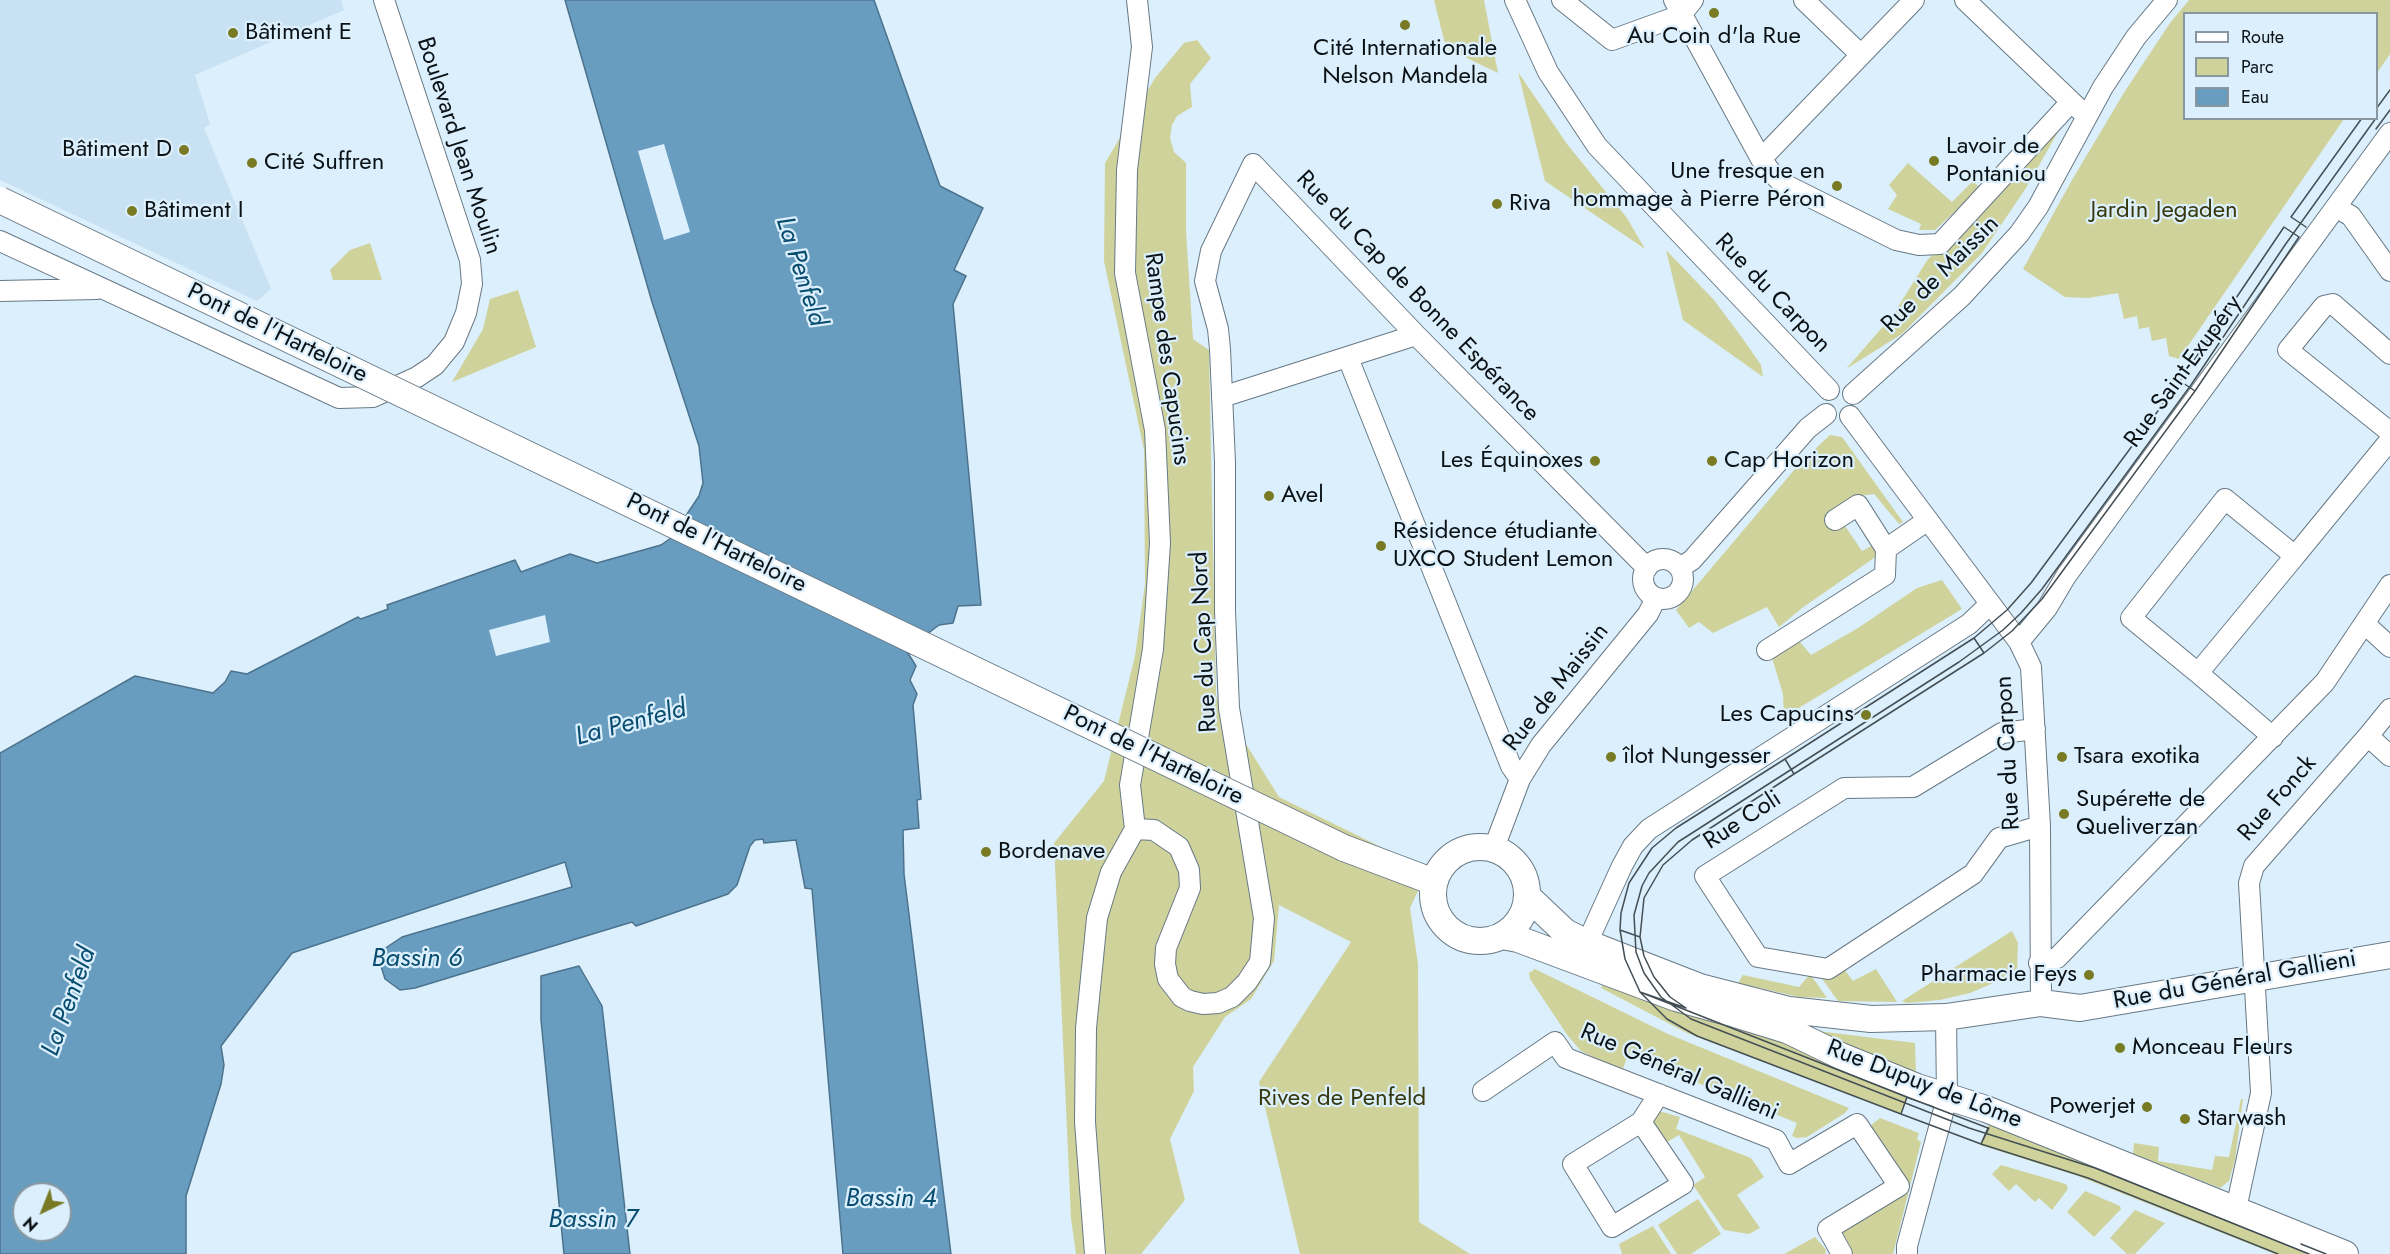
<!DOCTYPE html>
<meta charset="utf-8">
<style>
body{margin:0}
#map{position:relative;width:2390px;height:1254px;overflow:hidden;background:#dceffc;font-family:Jost,sans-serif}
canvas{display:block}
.legend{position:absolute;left:2183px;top:12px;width:195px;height:108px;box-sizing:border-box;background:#dceffc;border:2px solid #8897a0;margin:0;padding:8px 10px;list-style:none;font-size:18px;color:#0b1216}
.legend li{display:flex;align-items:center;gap:12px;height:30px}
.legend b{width:30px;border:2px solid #8897a0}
.north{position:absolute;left:12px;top:1182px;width:60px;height:60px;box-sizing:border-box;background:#dceffc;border:2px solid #8897a0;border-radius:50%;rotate:223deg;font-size:16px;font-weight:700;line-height:24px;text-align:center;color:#0b1216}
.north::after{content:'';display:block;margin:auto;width:21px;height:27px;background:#787b24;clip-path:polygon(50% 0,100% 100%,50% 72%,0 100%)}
</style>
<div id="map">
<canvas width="2390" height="1254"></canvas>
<ul class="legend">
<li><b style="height:8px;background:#fff"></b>Route</li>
<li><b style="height:16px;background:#cfd39b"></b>Parc</li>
<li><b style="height:16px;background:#689dc0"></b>Eau</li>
</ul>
<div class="north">N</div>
</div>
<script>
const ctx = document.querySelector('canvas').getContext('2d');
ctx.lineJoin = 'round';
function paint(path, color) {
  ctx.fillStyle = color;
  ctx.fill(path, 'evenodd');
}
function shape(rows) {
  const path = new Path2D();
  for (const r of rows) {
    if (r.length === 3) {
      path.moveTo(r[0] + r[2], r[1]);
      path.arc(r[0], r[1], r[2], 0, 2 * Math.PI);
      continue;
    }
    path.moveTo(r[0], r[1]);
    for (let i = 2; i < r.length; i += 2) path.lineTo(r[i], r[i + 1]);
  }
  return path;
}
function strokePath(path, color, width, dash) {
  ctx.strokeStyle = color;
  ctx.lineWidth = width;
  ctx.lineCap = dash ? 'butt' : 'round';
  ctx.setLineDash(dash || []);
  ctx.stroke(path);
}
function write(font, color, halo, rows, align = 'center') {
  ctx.font = font + ' Jost,sans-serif';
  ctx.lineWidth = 4.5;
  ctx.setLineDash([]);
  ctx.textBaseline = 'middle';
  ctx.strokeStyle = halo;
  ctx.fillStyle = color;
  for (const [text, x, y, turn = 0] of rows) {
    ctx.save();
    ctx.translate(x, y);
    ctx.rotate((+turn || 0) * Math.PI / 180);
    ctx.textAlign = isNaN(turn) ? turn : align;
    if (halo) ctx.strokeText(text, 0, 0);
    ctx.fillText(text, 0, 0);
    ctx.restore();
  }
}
const built = shape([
 [0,0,341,0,344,10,195,75,210,124,204,128,271,289,257,301,0,180]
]);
const green = shape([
 [1434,0,1484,0,1498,73,1446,48],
 [2189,0,2390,0,2390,54,2377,73,2376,14,2184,14,2184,118,2344,119,2179,359,2169,356,2166,338,2152,341,2149,327,2139,329,2137,316,2124,319,2118,293,2088,298,2065,297,2023,269,2072,180,2125,91,2170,23],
 [1197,40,1211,58,1190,84,1192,107,1177,116,1172,125,1170,138,1174,152,1186,163,1186,231,1193,339,1209,350,1216,696,1279,797,1428,870,1410,908,1418,964,1419,1222,1470,1254,1300,1254,1259,1082,1351,942,1279,905,1274,961,1251,999,1225,1017,1193,1067,1194,1091,1170,1139,1185,1200,1141,1254,1076,1254,1071,1218,1054,843,1104,781,1135,656,1145,584,1144,450,1104,261,1105,163,1155,78,1184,43],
 [1518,72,1567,144,1627,218,1645,249,1545,181],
 [2066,118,2026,188,1982,253,1902,334,1846,369,1893,315,1928,259,1985,210],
 [1908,163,1952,202,1973,181,1980,188,1935,230,1919,230,1921,224,1888,209,1897,195,1889,185],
 [370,243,382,280,333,280,330,270,350,250],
 [1666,250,1714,300,1743,339,1761,365,1763,377,1683,320],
 [518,290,536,347,452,382,483,329,490,299],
 [1830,435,1842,437,1903,522,1899,524,1874,494,1859,496,1841,520,1862,551,1871,546,1876,548,1877,556,1802,608,1779,627,1767,607,1713,633,1699,622,1689,628,1676,610,1800,463],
 [1942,580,1962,609,1784,717,1783,694,1772,658,1781,648,1800,642,1811,655,1858,628,1917,588],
 [2012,931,2018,943,2017,973,1970,993,1940,1000,1907,1003,1902,1001],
 [1535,969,1668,1034,1849,1108,1845,1113,1807,1137,1797,1138,1792,1136,1797,1123,1628,1055,1622,1071,1581,1051,1568,1036,1530,979,1529,973],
 [1844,969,1853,981,1876,969,1897,1002,1838,1001,1818,973],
 [1810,974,1827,998,1799,997,1738,983,1743,975,1799,987],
 [1606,979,1766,1030,1908,1093,1901,1114,1687,1033,1601,988],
 [1818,1031,1915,1043,1916,1074,1817,1038],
 [2241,1099,2243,1099,2235,1160,2229,1181,2220,1188,2133,1154,2134,1143,2159,1147,2158,1161,2212,1170,2215,1156,2229,1157],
 [1655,1110,1680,1117,1676,1129,1751,1158,1764,1177,1737,1195,1760,1228,1749,1234,1724,1230,1693,1185,1705,1177,1679,1135,1667,1142,1653,1122],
 [1992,1117,2332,1254,2275,1254,2078,1176,1980,1145],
 [1880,1118,1919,1133,1917,1139,1921,1142,1893,1254,1851,1254,1838,1230,1908,1188,1869,1127],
 [2001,1165,2066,1184,2068,1189,2052,1210,2039,1198,2035,1202,2016,1184,2009,1191,1992,1174],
 [2085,1191,2120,1206,2121,1209,2094,1237,2067,1212],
 [1698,1199,1721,1234,1691,1254,1677,1254,1658,1225],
 [2135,1210,2165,1223,2135,1254,2127,1254,2110,1238],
 [1653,1226,1671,1254,1622,1254,1619,1244],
 [1815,1237,1826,1250,1825,1254,1784,1254]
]);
const water = shape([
 [565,0,874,0,940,186,983,208,954,270,966,276,953,304,981,605,958,606,953,623,939,625,906,650,916,666,910,680,917,694,913,705,921,799,917,800,919,828,903,830,904,874,951,1254,843,1254,812,889,805,888,796,840,764,843,763,839,755,840,750,846,737,885,728,894,636,926,632,922,415,988,400,990,385,979,380,963,384,949,402,937,572,887,565,862,292,953,221,1046,224,1065,221,1084,186,1196,186,1254,0,1254,0,753,135,676,213,693,225,682,231,671,247,674,358,617,361,619,388,609,387,605,515,560,521,572,570,554,597,563,661,545,671,538,699,496,703,483,699,446,652,302,565,0],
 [24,1194,60,1194,60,1230,24,1230,24,1194],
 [579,966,602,1006,630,1254,564,1254,541,1020,541,976,579,966]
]);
const pier = shape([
 [664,144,690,232,664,240,638,151],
 [545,615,550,642,496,656,489,630]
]);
const minor = shape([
 [1515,0,1548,72,1597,146,1829,390],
 [1562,0,1612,40,1681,15,1693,0],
 [1674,0,1761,159,1771,172,1782,183,1896,240,1919,245,1940,244,2070,103],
 [1804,0,1860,54],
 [1965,0,2080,110],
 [1761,159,1914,0],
 [2336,207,2351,216,2390,271],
 [0,241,339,398,373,397,417,377,435,365,454,342,466,313,472,284,470,260,384,0],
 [0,291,97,289],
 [2390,354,2333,304,2324,306,2288,350,2390,432],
 [1348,358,1511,766,1520,779],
 [1853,394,1962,296,2019,234,2038,207,2103,87,2136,37,2167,0],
 [1222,397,1416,335],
 [1850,416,2019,642,2031,667,2040,826,2041,1003],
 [2225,499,2295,556,2198,673,2131,618,2225,499],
 [1886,549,1928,520],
 [2295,556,2390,440],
 [1663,579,20],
 [1680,568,1692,560,1808,428,1826,414],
 [2366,625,2390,647],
 [2019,642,2047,608,2066,576,2390,133],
 [1767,650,1885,575,1886,549,1858,505,1835,520],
 [2198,673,2273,737],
 [2390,709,2368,736,2390,756],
 [2035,729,2002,733,1913,787,1844,788,1705,876,1758,957,1828,969,1973,874,1999,838,2040,826],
 [1135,829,1154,830,1179,847,1189,870,1190,888,1166,948,1165,964,1168,979,1182,997,1190,1001,1203,1004,1218,1003,1232,997,1247,982,1260,962,1264,918,1229,708,1225,611,1225,462,1220,349,1218,329,1205,281,1211,251,1253,164,1416,335,1647,568],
 [1494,848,1520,779,1541,745,1648,614,1656,598],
 [1587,943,1622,866,1633,846,1649,829,1969,624,1989,605],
 [2039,963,2057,958,2325,682,2390,585],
 [1483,1091,1555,1042,1566,1058,1776,1140,1789,1164,1857,1124,1899,1186,1828,1229,1842,1254],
 [1641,1122,1683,1184,1612,1227,1573,1164,1641,1122,1659,1094],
 [2236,1209,2261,1093,2249,883,2254,866,2368,736],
 [1095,1254,1085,1122,1086,1028,1097,918,1111,872,1135,829,1130,785,1153,649,1160,543,1155,430,1125,273,1127,170,1142,47,1137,0],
 [1907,1254,1907,1246,1947,1098,1946,1017]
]);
const major = shape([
 [1480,894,47],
 [1344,848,1434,882],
 [1528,897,1565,932,1587,943,1700,987,1789,1010,1871,1019,1946,1017,2041,1003,2080,1008,2390,955],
 [1502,936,1518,939,1676,998,1731,1013],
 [1735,1014,1787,1030,1841,1056,1917,1087,1986,1109,2345,1254]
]);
const tram = shape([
 [2376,109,2390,90],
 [2376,129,2390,110],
 [2284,227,2299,237,2195,391,2180,381,2284,227],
 [2306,227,2291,217,2362,118],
 [2180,381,2195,391,2042,599,2012,631,1984,653,1974,638,2007,610,2031,583,2180,381],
 [1974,638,1984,653,1794,774,1785,759,1974,638],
 [1785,759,1794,774,1692,840,1663,865,1644,898,1640,937,1620,930,1621,913,1629,883,1652,848,1676,828,1785,759],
 [1620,930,1640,937,1644,956,1654,977,1670,997,1686,1008,1640,992,1625,959,1620,930],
 [1640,992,1907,1097,1901,1114,1697,1036,1667,1019,1640,992],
 [1907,1097,1988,1128,1981,1144,1901,1114,1907,1097],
 [1989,1128,1981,1144,2088,1178,2278,1254],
 [2301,1244,2326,1254],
 [2309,1254,2095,1168,1969,1128,1691,1019,1661,997,1644,973,1636,952,1634,915,1642,886,1649,873,1678,842,1959,662,2003,630,2021,613,2042,589,2191,385,2285,245,2376,118]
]);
const majorBridge = shape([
 [0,200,1344,848]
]);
const markers = [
 [1714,13,6,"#787b24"],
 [1405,25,6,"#787b24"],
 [233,33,6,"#787b24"],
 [184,150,6,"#787b24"],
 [1934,161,6,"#787b24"],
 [252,163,6,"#787b24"],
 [1837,186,6,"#787b24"],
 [1497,204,6,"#787b24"],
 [132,211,6,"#787b24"],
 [1595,461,6,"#787b24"],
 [1712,461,6,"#787b24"],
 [1269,496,6,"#787b24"],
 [1381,546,6,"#787b24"],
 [1866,715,6,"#787b24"],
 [1611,757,6,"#787b24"],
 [2062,757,6,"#787b24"],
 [2064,814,6,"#787b24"],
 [986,852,6,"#787b24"],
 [2089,975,6,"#787b24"],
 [2120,1048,6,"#787b24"],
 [2147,1107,6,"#787b24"],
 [2185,1119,6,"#787b24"]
];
const poiNames = [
 ["Bâtiment E",245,33],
 ["Au Coin d'la Rue",1714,37,"center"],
 ["Cité Internationale",1405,49,"center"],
 ["Nelson Mandela",1405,77,"center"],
 ["Lavoir de",1946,147],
 ["Pontaniou",1946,175],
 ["Bâtiment D",172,150,"right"],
 ["Cité Suffren",264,163],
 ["Une fresque en",1825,172,"right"],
 ["hommage à Pierre Péron",1825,200,"right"],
 ["Riva",1509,204],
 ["Bâtiment I",144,211],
 ["Les Équinoxes",1583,461,"right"],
 ["Cap Horizon",1724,461],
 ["Avel",1281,496],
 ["Résidence étudiante",1393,532],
 ["UXCO Student Lemon",1393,560],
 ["Les Capucins",1854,715,"right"],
 ["îlot Nungesser",1623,757],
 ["Tsara exotika",2074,757],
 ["Supérette de",2076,800],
 ["Queliverzan",2076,828],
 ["Bordenave",998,852],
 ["Pharmacie Feys",2077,975,"right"],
 ["Monceau Fleurs",2132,1048],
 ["Powerjet",2135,1107,"right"],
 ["Starwash",2197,1119]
];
const streetNames = [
 ["Boulevard Jean Moulin",458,146,72],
 ["Rue de Maissin",1941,275,-45],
 ["Rue du Carpon",1772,294,46],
 ["Rue du Cap de Bonne Espérance",1417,297,46],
 ["Pont de l'Harteloire",277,334,26],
 ["Rampe des Capucins",1166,359,82],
 ["Rue Saint-Exupéry",2184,372,-54],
 ["Pont de l'Harteloire",716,544,26],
 ["Rue du Cap Nord",1205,642,-93],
 ["Rue de Maissin",1557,688,-52],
 ["Rue du Carpon",2009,753,-93],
 ["Pont de l'Harteloire",1153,756,26],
 ["Rue Fonck",2278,799,-49],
 ["Rue Coli",1743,821,-33],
 ["Rue du Général Gallieni",2235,981,-10],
 ["Rue Général Gallieni",1679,1073,23],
 ["Rue Dupuy de Lôme",1924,1085,21]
];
const parkNames = [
 ["Jardin Jegaden",2164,211],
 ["Rives de Penfeld",1342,1099]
];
const waterNames = [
 ["La Penfeld",800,272,72],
 ["La Penfeld",631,724,-15],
 ["Bassin 6",417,960],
 ["La Penfeld",70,1002,-70],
 ["Bassin 4",891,1200],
 ["Bassin 7",593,1221]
];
paint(built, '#c8e2f3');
paint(green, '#cfd39b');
paint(water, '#689dc0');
strokePath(water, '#4c738d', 1.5);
paint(pier, '#dceffc');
strokePath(minor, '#687985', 22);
strokePath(major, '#687985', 28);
strokePath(minor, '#fff', 20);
strokePath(major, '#fff', 26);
strokePath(tram, '#444f55', 1.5);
strokePath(majorBridge, '#687985', 28, []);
strokePath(majorBridge, '#fff', 26);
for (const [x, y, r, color] of markers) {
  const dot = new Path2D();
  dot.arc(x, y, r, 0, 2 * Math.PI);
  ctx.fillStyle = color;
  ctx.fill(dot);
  strokePath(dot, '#dceffc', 2);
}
write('24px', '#0b1216', '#dceffc', poiNames, 'left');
write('24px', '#0b1216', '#dceffc', streetNames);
write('24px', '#37380b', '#dceffc', parkNames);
write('italic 26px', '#084d70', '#dceffc', waterNames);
</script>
